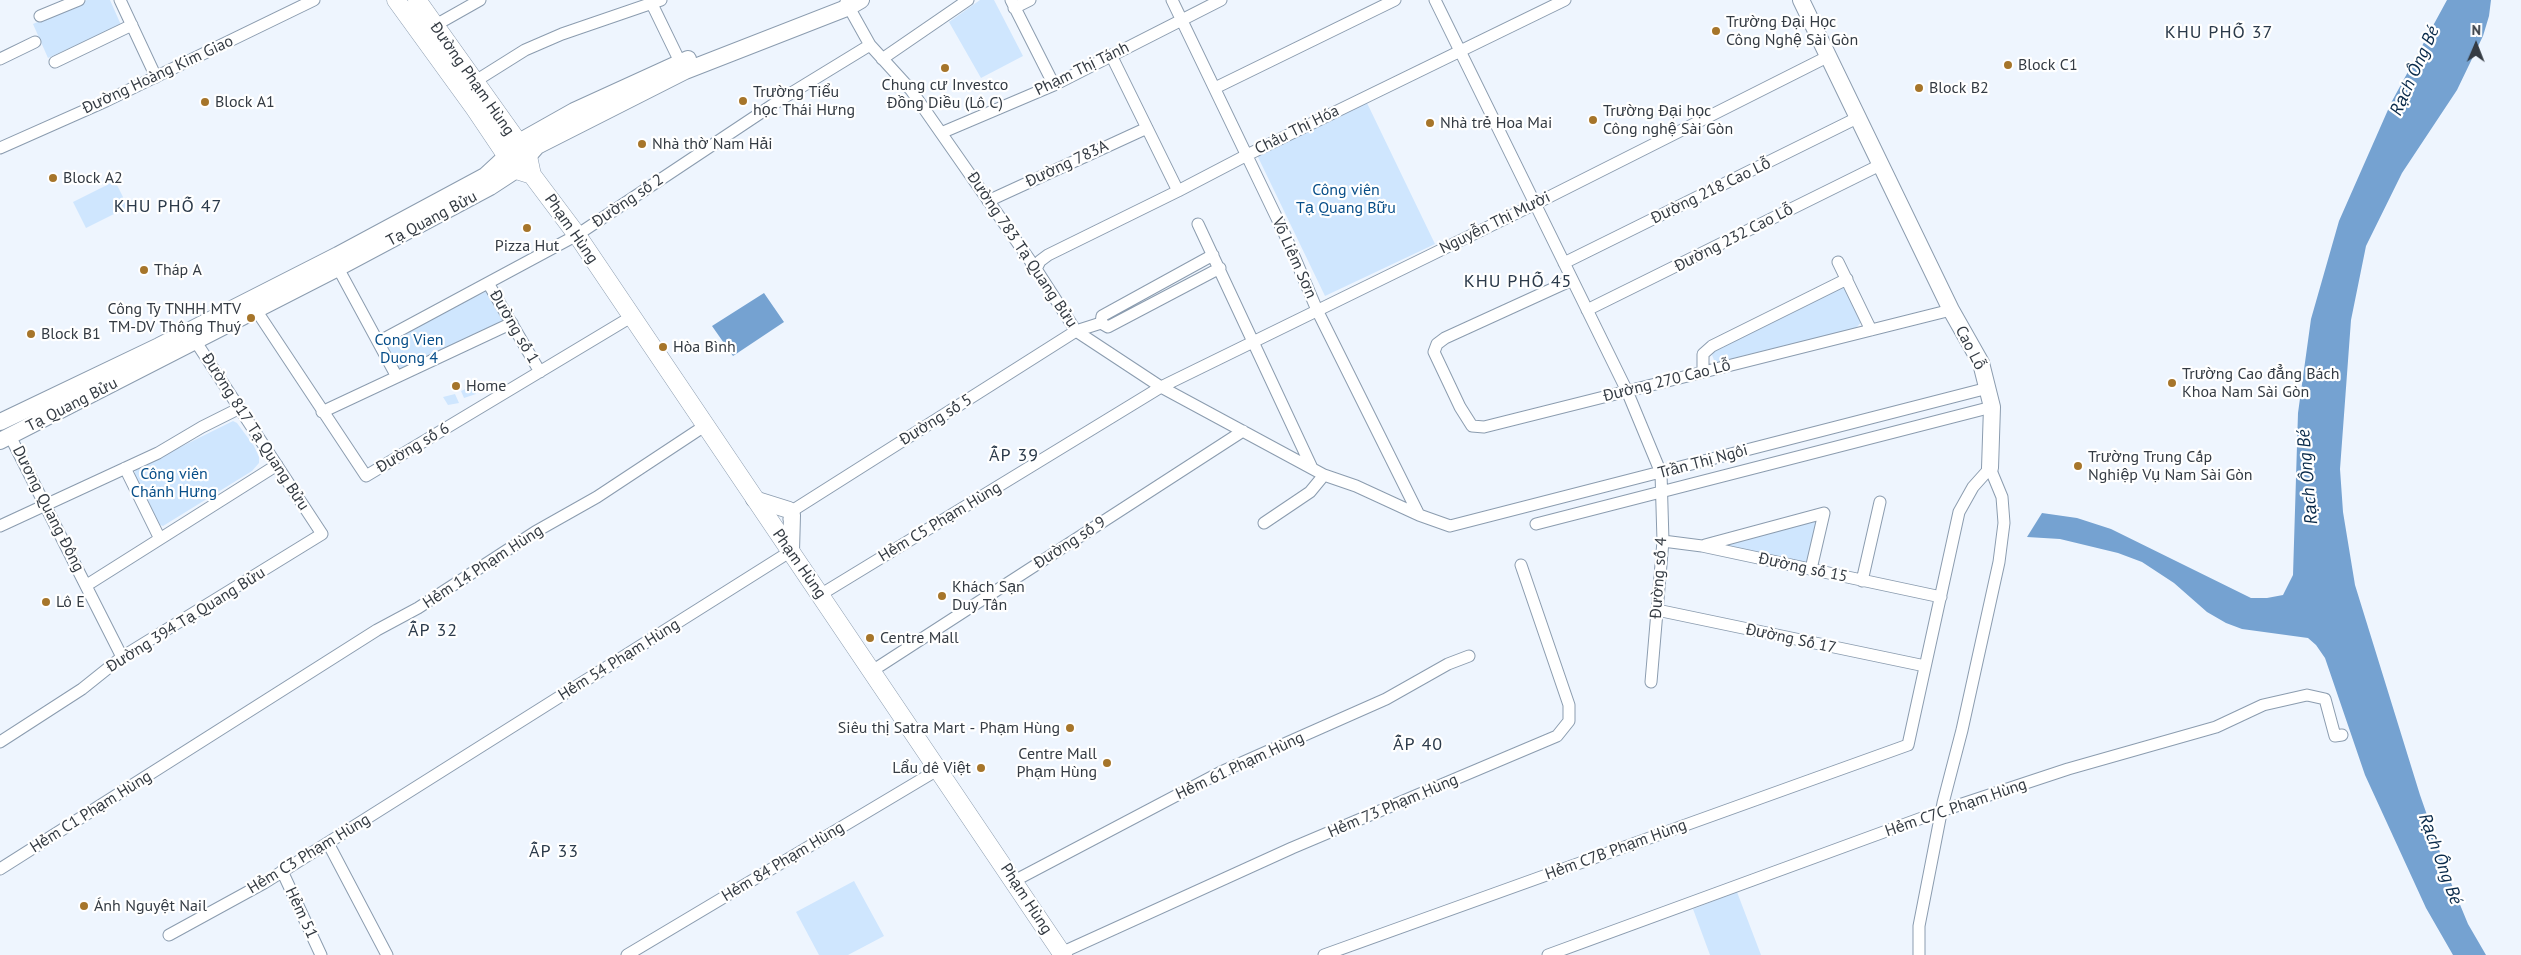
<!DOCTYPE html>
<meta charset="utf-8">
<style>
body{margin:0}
#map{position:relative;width:2521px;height:955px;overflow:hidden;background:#eef5fe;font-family:"PT Sans",sans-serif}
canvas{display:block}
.north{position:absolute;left:2451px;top:20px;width:50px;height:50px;-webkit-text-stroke:4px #fff;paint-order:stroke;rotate:1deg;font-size:14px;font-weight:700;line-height:20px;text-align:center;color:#343b43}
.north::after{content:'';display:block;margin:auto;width:18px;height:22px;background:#343b43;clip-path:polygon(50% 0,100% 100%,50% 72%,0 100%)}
</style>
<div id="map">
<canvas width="2521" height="955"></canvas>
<div class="north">N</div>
</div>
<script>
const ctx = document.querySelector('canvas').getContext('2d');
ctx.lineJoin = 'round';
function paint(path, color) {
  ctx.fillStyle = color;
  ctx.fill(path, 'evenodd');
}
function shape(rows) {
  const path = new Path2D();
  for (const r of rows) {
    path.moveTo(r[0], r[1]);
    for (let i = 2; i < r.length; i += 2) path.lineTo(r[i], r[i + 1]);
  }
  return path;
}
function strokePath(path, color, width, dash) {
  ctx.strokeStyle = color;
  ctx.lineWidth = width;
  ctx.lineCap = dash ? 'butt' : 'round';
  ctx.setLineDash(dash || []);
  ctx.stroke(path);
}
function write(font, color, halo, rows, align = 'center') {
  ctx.font = font + ' "PT Sans",sans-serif';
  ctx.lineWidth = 4.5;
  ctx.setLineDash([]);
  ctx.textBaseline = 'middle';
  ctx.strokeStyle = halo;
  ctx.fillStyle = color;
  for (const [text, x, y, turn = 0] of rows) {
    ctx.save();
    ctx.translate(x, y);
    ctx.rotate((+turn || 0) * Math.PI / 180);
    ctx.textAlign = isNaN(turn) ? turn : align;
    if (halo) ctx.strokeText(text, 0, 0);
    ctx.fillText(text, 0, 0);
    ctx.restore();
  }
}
const green = shape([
 [87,0,110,0,121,25,48,58,33,24],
 [980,0,994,0,1023,56,981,78,949,22],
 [1367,103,1435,244,1325,296,1257,155],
 [115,181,128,207,86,228,73,202],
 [1845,284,1863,320,1856,328,1718,362,1714,360,1712,355,1715,350],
 [489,290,509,319,399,375,379,344],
 [474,385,476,394,464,398,461,391],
 [455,394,459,403,448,405,443,397],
 [233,421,237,423,254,446,259,457,259,463,252,471,163,526,157,524,134,475,136,469],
 [1822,516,1809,565,1724,546,1721,542],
 [854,881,884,936,848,955,819,955,796,912],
 [1737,892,1761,955,1710,955,1693,909]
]);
const water = shape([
 [2447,0,2491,0,2489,16,2483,36,2457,90,2402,173,2366,246,2351,320,2340,469,2343,512,2355,585,2420,795,2449,878,2468,924,2486,955,2453,955,2426,908,2365,775,2325,658,2316,645,2308,638,2242,629,2226,623,2207,612,2174,583,2142,562,2118,553,2060,539,2027,537,2042,513,2077,518,2111,529,2251,598,2267,598,2283,595,2293,575,2298,413,2311,319,2339,221,2391,103],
 [764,293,784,322,733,356,712,326]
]);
const street = shape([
 [120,0,156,77],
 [650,0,683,68],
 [1011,0,1054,85],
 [1172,0,1285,235,1317,310,1419,515],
 [1435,0,1627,391,1661,473,1663,541,1651,682],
 [846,2,870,45,911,90,1036,269,1076,331,1161,387,1324,475,1356,486,1419,515,1450,526,1988,388],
 [1014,8,1030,0],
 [40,16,79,0],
 [434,26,480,0],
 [1111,55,1178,191],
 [0,59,35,42],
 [882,59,968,0],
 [55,62,132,25],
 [474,82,525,50,562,34,661,0],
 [1215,88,1395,0],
 [941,133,1054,85,1221,0],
 [0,148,106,101,314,0],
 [988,201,1147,128],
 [1198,224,1312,468],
 [1838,262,1871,330],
 [1564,263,1857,118],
 [338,268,397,377],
 [1036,269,1040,261,1048,255,1178,191,1247,155,1565,0],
 [1572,280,1445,338,1437,344,1434,352,1460,407,1472,426,1484,427,1951,310],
 [488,283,540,372],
 [256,310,366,476,631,317],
 [1587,310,1880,165],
 [1101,323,1108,327,1220,268],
 [1101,323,1102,316,1213,255],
 [378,342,577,235,780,100,870,45],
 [1703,372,1703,354,1712,346,1847,279],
 [322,412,512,323],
 [10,436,122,657],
 [125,468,160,539],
 [789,519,795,509,1076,331,1101,323],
 [1264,523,1310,492,1324,475],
 [1536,524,1992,407],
 [0,526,158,453,202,427,240,408],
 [1663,541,1702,546,1941,597],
 [1705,545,1824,513,1811,569],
 [1862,581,1880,502],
 [87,585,277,465],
 [820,595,1161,387,1535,204,1827,57],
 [1657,610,1925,666],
 [872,671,1243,431],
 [0,742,82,689,122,657,322,534,192,336],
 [328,843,387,955],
 [0,869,377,630,418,608,535,532,597,497,706,425],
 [282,871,321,955],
 [1014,881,1221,772,1386,699,1448,664,1469,656],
 [169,935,264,883,791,551],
 [1061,953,1292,848,1557,736,1569,721,1569,705,1521,565],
 [627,955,939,769],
 [1324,955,1908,745,1959,512,1973,487,1990,468,2002,497,2004,523,1999,562,1962,730,1943,803,1919,926,1919,955],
 [1548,955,1941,811,2068,769,2216,727,2263,705,2307,695,2325,699,2335,736,2342,735]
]);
const secondary = shape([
 [1801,0,1951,310,1981,363,1992,407,1990,468],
 [0,422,159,346,338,255,485,176,526,138,574,111,688,59],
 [0,441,338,268,490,187,516,170,537,146,685,71,849,7,861,0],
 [754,499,789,510],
 [791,551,792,515]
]);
const primary = shape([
 [396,0,475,109,516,170,532,175],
 [417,0,528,156,532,175,577,235,1063,955]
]);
const markers = [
 [1716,31,5,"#a6752a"],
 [2008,65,5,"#a6752a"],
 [945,68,5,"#a6752a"],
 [1919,88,5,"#a6752a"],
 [743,101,5,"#a6752a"],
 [205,102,5,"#a6752a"],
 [1593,120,5,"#a6752a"],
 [1430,123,5,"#a6752a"],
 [642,144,5,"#a6752a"],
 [53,178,5,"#a6752a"],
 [527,228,5,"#a6752a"],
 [144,270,5,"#a6752a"],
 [251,318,5,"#a6752a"],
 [31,334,5,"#a6752a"],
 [663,347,5,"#a6752a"],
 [2172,383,5,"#a6752a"],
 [456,386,5,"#a6752a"],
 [2078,466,5,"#a6752a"],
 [942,596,5,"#a6752a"],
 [46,602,5,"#a6752a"],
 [870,638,5,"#a6752a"],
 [1070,728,5,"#a6752a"],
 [1107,763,5,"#a6752a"],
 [981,768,5,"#a6752a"],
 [84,906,5,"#a6752a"]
];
const poiNames = [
 ["Trường Đại Học",1726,22],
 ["Công Nghệ Sài Gòn",1726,40],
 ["Block C1",2018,65],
 ["Chung cư Investco",945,85,"center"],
 ["Đồng Diều (Lô C)",945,103,"center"],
 ["Block B2",1929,88],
 ["Trường Tiểu",753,92],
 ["học Thái Hưng",753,110],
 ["Block A1",215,102],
 ["Trường Đại học",1603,111],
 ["Công nghệ Sài Gòn",1603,129],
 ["Nhà trẻ Hoa Mai",1440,123],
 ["Nhà thờ Nam Hải",652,144],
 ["Block A2",63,178],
 ["Pizza Hut",527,246,"center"],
 ["Tháp A",154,270],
 ["Công Ty TNHH MTV",241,309,"right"],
 ["TM-DV Thông Thuý",241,327,"right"],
 ["Block B1",41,334],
 ["Hòa Bình",673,347],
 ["Trường Cao đẳng Bách",2182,374],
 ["Khoa Nam Sài Gòn",2182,392],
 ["Home",466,386],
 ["Trường Trung Cấp",2088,457],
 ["Nghiệp Vụ Nam Sài Gòn",2088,475],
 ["Khách Sạn",952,587],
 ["Duy Tân",952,605],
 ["Lô E",56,602],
 ["Centre Mall",880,638],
 ["Siêu thị Satra Mart - Phạm Hùng",1060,728,"right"],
 ["Centre Mall",1097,754,"right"],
 ["Phạm Hùng",1097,772,"right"],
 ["Lẩu dê Việt",971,768,"right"],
 ["Ánh Nguyệt Nail",94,906]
];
const streetNames = [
 ["Phạm Thị Tánh",1082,69,-26],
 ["Đường Hoàng Kim Giao",158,75,-25],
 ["Đường Phạm Hùng",472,79,55],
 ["Châu Thị Hóa",1297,130,-26],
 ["Đường 783A",1067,164,-25],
 ["Đường 218 Cao Lỗ",1711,191,-26],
 ["Đường số 2",628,201,-34],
 ["Tạ Quang Bửu",432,219,-28],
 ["Nguyễn Thị Mười",1495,223,-26],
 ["Phạm Hùng",571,229,55],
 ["Đường 232 Cao Lỗ",1734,238,-27],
 ["Đường 783 Tạ Quang Bửu",1022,250,56],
 ["Võ Liêm Sơn",1294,258,66],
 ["Đường số 1",514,327,60],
 ["Cao Lỗ",1970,348,63],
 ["Đường 270 Cao Lỗ",1667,381,-14],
 ["Tạ Quang Bửu",72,405,-27],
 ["Đường số 5",936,420,-32],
 ["Đường 817 Tạ Quang Bửu",255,432,57],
 ["Đường số 6",413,448,-31],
 ["Trần Thị Ngôi",1703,462,-15],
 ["Dương Quang Đông",48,509,63],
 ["Hẻm C5 Phạm Hùng",940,522,-31],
 ["Đường số 9",1070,543,-33],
 ["Phạm Hùng",799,564,55],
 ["Hẻm 14 Phạm Hùng",483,567,-33],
 ["Đường số 15",1803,568,12],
 ["Đường số 4",1659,578,-86],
 ["Đường 394 Tạ Quang Bửu",186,620,-32],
 ["Đường Số 17",1791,639,12],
 ["Hẻm 54 Phạm Hùng",619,660,-32],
 ["Hẻm 61 Phạm Hùng",1240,766,-25],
 ["Hẻm 73 Phạm Hùng",1393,806,-23],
 ["Hẻm C7C Phạm Hùng",1956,808,-19],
 ["Hẻm C1 Phạm Hùng",91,812,-32],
 ["Hẻm C7B Phạm Hùng",1616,850,-20],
 ["Hẻm C3 Phạm Hùng",309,854,-31],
 ["Hẻm 84 Phạm Hùng",783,862,-31],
 ["Phạm Hùng",1026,899,57],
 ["Hẻm 51",301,913,65]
];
const parkNames = [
 ["Công viên",1346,190],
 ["Tạ Quang Bữu",1346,208],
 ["Cong Vien",409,340],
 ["Duong 4",409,358],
 ["Công viên",174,474],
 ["Chánh Hưng",174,492]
];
const neighbourhoodNames = [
 ["KHU PHỐ 37",2219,33],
 ["KHU PHỐ 47",168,207],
 ["KHU PHỐ 45",1518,282],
 ["ẤP 39",1014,456],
 ["ẤP 32",433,631],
 ["ẤP 40",1418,745],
 ["ẤP 33",554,852]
];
const waterNames = [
 ["Rạch Ông Bé",2415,71,-66],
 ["Rạch Ông Bé",2308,477,-95],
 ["Rạch Ông Bé",2440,859,70]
];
paint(green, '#cfe6fe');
paint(water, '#75a2d1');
strokePath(street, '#8b9caf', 13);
strokePath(secondary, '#8b9caf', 18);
strokePath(primary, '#8b9caf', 19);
strokePath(street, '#fff', 11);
strokePath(secondary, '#fff', 16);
strokePath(primary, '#fff', 18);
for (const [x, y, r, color] of markers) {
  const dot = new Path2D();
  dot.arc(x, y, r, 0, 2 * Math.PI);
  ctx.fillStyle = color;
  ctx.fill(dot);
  strokePath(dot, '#fff', 2);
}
write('16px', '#343b43', '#fff', poiNames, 'left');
write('16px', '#343b43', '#fff', streetNames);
write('16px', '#074e89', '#fff', parkNames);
ctx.letterSpacing = '1px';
write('18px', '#2b3a4a', '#fff', neighbourhoodNames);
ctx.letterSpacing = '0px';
write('italic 18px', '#092a4a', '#fff', waterNames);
</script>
